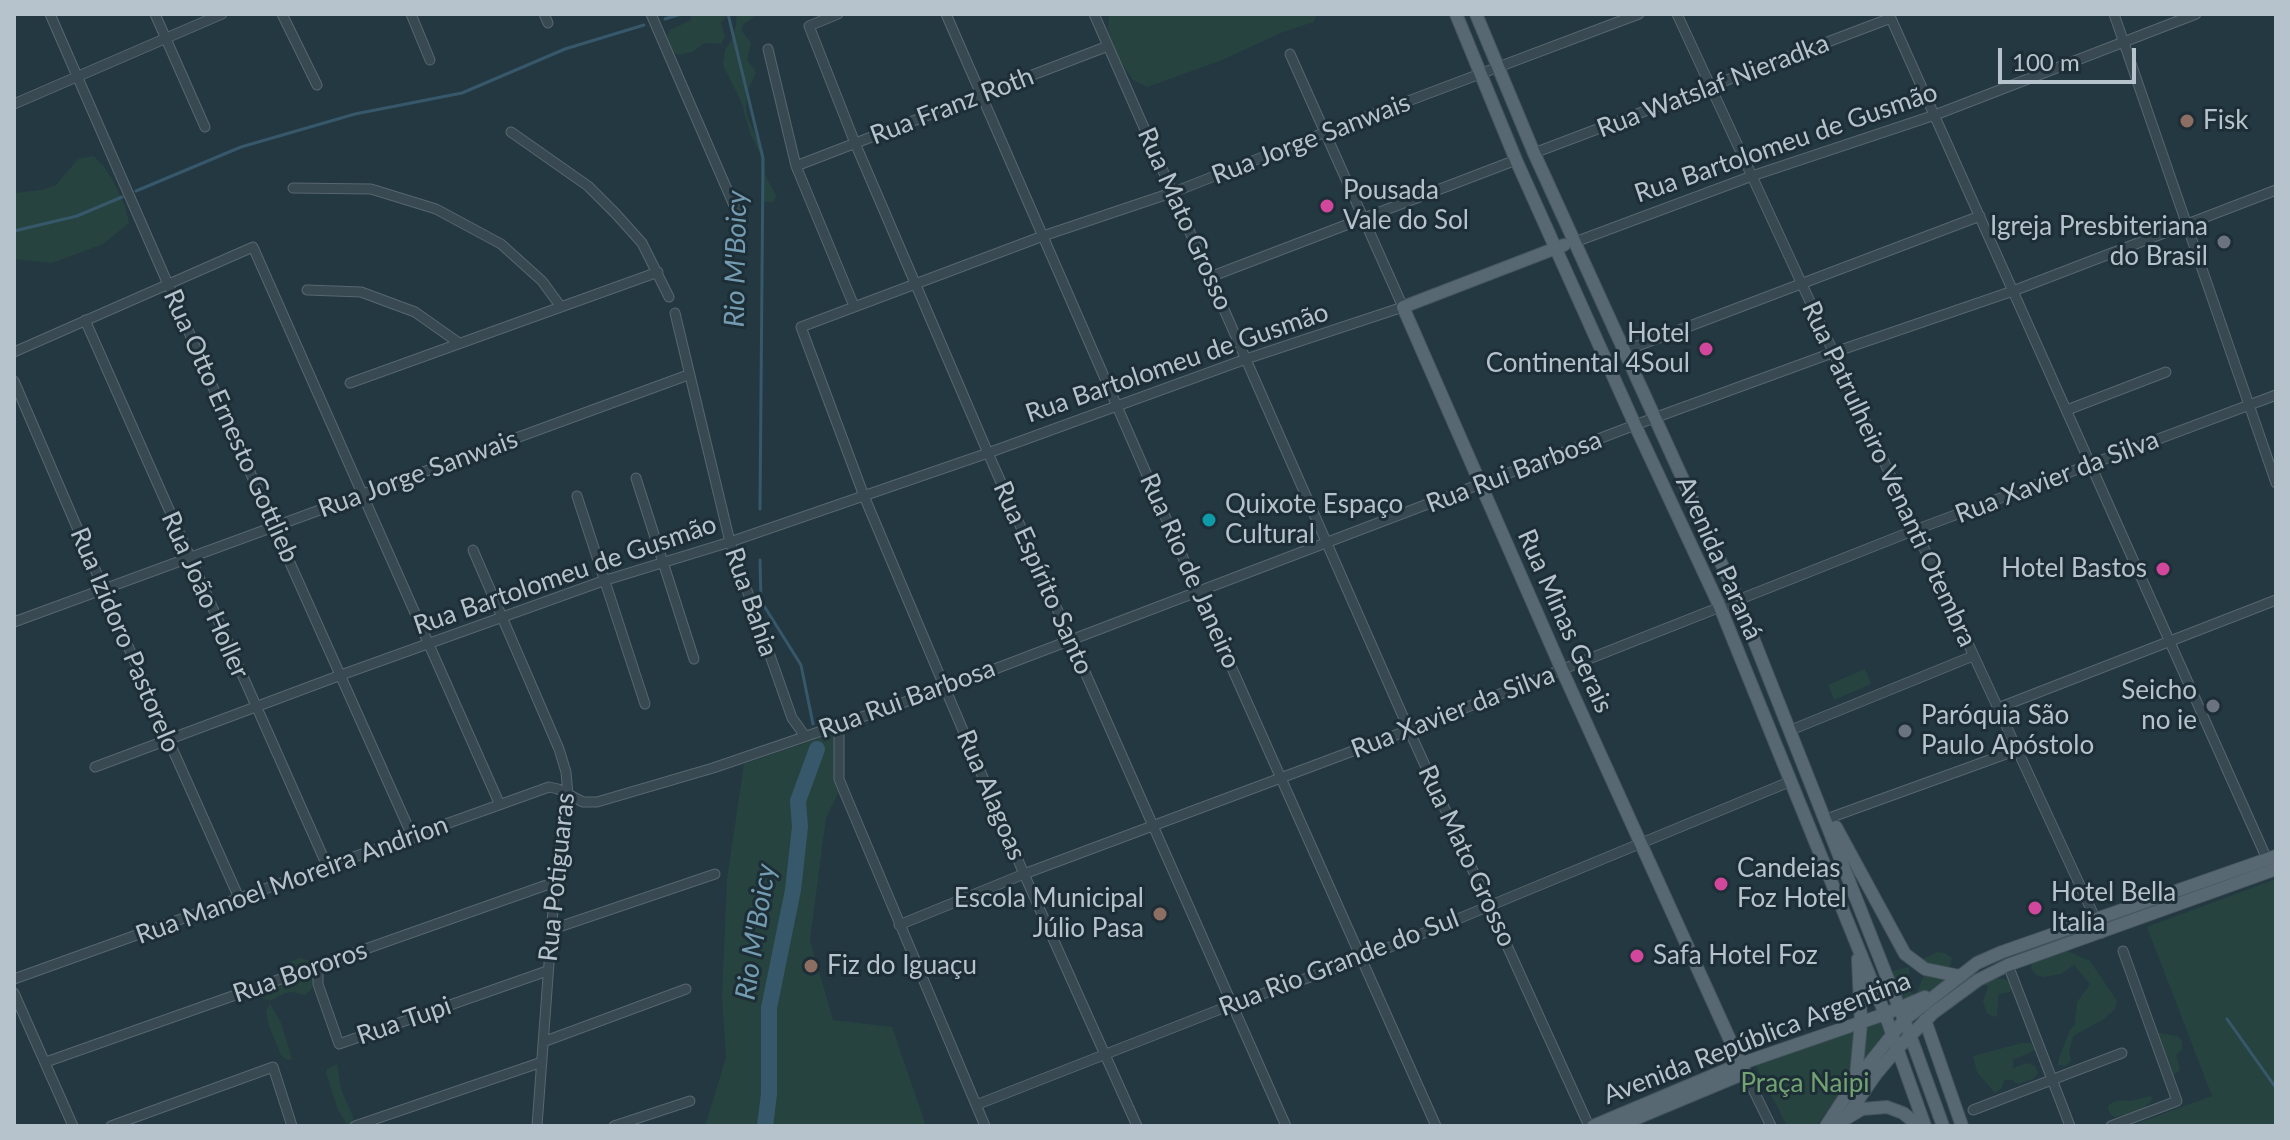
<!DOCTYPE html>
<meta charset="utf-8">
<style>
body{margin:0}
#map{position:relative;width:2290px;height:1140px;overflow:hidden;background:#243842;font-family:Lato,sans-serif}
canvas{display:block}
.frame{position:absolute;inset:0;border:16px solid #b6c3cc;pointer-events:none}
.scale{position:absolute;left:1998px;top:48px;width:138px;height:36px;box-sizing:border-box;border:4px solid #b6c3cc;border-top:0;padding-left:10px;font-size:24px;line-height:28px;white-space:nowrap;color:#b6c3cc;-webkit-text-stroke:6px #1d2e37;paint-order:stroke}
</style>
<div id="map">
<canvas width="2290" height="1140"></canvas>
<div class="frame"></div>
<div class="scale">100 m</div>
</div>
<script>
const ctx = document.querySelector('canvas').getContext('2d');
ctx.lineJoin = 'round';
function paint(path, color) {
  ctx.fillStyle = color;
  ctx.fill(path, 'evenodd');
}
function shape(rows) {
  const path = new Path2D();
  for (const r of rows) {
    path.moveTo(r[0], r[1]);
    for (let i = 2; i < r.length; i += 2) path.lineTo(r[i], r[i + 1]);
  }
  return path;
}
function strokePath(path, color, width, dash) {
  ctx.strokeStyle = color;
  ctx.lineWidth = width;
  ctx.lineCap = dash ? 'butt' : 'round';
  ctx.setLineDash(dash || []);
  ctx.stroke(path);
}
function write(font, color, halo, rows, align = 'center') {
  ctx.font = font + ' Lato,sans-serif';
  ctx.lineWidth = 6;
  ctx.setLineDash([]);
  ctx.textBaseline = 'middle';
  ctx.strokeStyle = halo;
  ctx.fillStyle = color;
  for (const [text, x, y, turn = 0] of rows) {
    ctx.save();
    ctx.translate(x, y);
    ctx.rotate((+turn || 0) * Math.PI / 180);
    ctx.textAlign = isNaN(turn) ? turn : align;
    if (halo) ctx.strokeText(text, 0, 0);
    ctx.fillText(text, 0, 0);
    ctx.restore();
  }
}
const green = shape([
 [691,14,729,14,721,23,725,37,721,44,705,43,692,52,678,55,670,51,667,36,670,30,691,20],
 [737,14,758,14,744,24,741,30,751,43,747,60,756,72,747,93,746,108,747,116,763,151,766,177,777,197,772,202,764,202,760,154,750,133,741,101,723,65,725,50,734,36],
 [1109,14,1316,14,1316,15,1314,22,1283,32,1222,60,1147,87,1133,80,1119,60,1108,30],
 [93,156,103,165,112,179,125,206,129,223,103,244,52,263,14,259,14,193,42,190,56,185,78,159],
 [1865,669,1871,684,1834,700,1828,685],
 [834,733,838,793,826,818,810,940,833,1020,892,1027,926,1126,705,1126,726,1058,722,997,727,879,744,764],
 [2276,879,2276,1126,2130,1126,2212,1096,2147,927],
 [2052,939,2059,940,2069,952,2090,961,2117,1001,2115,1009,2104,1019,2073,1036,2069,1052,2071,1060,2066,1066,2058,1065,2059,1058,2070,1030,2075,1024,2077,1002,2090,984,2074,965,2061,974,2044,977,2036,975,2031,969,2032,960,2012,958,2009,955],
 [1937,952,1945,953,1952,958,1946,980,1937,989,1913,999,1901,998,1889,972,1909,967,1910,991,1912,994,1916,994,1924,975,1919,961],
 [300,958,315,962,316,970,311,990,305,995,293,992,285,993,270,1001,259,997,257,989,287,979,289,962],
 [1993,978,2005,979,2012,983,2012,988,2010,992,1999,994,1997,1016,1994,1017,1987,1013,1983,1002,1988,987,1984,984],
 [270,1004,281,1023,292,1059,287,1060,281,1055,269,1026,266,1011],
 [1879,1020,1884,1033,1816,1126,1787,1126,1755,1064],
 [2158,1033,2178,1036,2182,1042,2182,1050,2176,1055,2180,1070,2174,1075],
 [2022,1043,2032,1043,2035,1050,2013,1060,2013,1068,2027,1063,2035,1066,2038,1073,2033,1079,2018,1084,2012,1080,2004,1080,2002,1088,1995,1093,1977,1072,1973,1056],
 [337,1064,341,1089,353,1117,352,1124,348,1126,338,1110,326,1073,327,1069],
 [2151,1096,2152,1100,2140,1112,2115,1117,2111,1115,2108,1108,2109,1104,2120,1100,2131,1101]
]);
const stream = shape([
 [728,14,763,158,760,509],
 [665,19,681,14],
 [136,191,241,147,355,114,462,93,565,49,644,25],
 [14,231,77,216,122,197],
 [760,560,761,601,801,665,813,724],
 [2227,1019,2276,1088]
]);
const river = shape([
 [765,1126,769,1094,769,1008,793,890,800,827,798,801,817,749]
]);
const minor = shape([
 [50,14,274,527,413,838],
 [155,14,205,127],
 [282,14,317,85],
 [411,14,430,60],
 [544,14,548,23],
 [651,14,736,210],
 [838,14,809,26,855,143,988,453,1286,1126],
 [946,14,1198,592,1436,1126],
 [1094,14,1409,730,1589,1126],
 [1677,14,2102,933],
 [1889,14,2267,859],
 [2114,14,2276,483],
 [768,49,796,166,854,306],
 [14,104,222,14],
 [511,132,588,186,616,214,642,243,669,297],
 [1534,153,1891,18],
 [796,166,1108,46],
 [293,188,371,189,436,209,501,244,542,281,561,307],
 [1575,242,1752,176,1935,115,2196,14],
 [1210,277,1516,160],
 [307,290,361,292,415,312,459,343],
 [675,313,730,542,792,718,805,736],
 [85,320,328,868],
 [1624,351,1980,216],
 [14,352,253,247,500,805],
 [14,381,168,739,239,898],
 [350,383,658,272],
 [2067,410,2166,372],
 [636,478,694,659],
 [577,496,645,704],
 [473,550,559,749,566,772,568,795,555,882,537,1126],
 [14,622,688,375],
 [1998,708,2276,600],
 [839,725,839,779,846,796,985,1126],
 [1791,730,1973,656],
 [95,767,341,675,603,581,730,542,988,453,1246,359,1403,307,1290,54],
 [1832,817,2017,750],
 [899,925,1024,874,1409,730,1915,530,2276,395],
 [553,929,715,874],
 [2008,965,2070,1126],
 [318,966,318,984,339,1044,547,971],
 [14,979,549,787,558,789,583,802,597,802,713,768,839,725,945,688,1635,425,1832,353,2013,291,2276,190],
 [14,993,73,1126],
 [543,1042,686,989],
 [46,1062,555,882],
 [1745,1073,1771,1126],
 [976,1105,1231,1005,1361,959,1789,782],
 [1973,1110,2122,1053],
 [111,1126,273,1067,292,1126],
 [355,1126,542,1062],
 [614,1126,690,1101],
 [1137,1126,1024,874,945,688,864,496,801,327,1043,236,1174,192,1326,132,1639,14],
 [2111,1126,2177,1101,2123,951]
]);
const major = shape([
 [1456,14,1516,160,1635,425,1720,607,1885,1014,1925,1126],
 [1476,14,1534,153,1738,600,1910,1035,1943,1126],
 [1564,245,1403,307,1562,670,1745,1073,1618,1126],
 [1836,827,1905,954,1925,969,1959,976],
 [1925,1020,1962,1126],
 [1856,1076,1861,1023,1858,959],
 [1847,1118,1862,1109,1887,1107,1903,1113,1919,1126],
 [1593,1126,1740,1064,1885,1014,1925,997],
 [1826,1126,1856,1080,1904,1020,1977,963,2002,952,2276,856],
 [1840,1126,1876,1074,1898,1048,1933,1013,1978,980,2008,965,2276,869]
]);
const markers = [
 [2187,121,8,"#8d6e63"],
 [1327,206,8,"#d1479c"],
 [2224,242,8,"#6b7280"],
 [1706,349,8,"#d1479c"],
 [1209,520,8,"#0f9aa8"],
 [2163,569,8,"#d1479c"],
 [2213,706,8,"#6b7280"],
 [1905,731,8,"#6b7280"],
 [1721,884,8,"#d1479c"],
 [2035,908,8,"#d1479c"],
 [1160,914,8,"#8d6e63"],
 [1637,956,8,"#d1479c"],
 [811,966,8,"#8d6e63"]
];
const streetNames = [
 ["Rua Watslaf Nieradka",1713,86,-21],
 ["Rua Franz Roth",952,106,-21],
 ["Rua Jorge Sanwais",1311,139,-21],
 ["Rua Bartolomeu de Gusmão",1786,143,-19],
 ["Rua Mato Grosso",1185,219,66],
 ["Rua Bartolomeu de Gusmão",1177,363,-19],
 ["Rua Otto Ernesto Gottlieb",231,426,66],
 ["Rua Rui Barbosa",1514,472,-21],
 ["Rua Jorge Sanwais",418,474,-20],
 ["Rua Patrulheiro Venanti Otembra",1889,474,65],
 ["Rua Xavier da Silva",2057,477,-21],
 ["Avenida Paraná",1719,558,66],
 ["Rua Rio de Janeiro",1190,571,66],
 ["Rua Bartolomeu de Gusmão",565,575,-19],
 ["Rua Espírito Santo",1043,578,66],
 ["Rua João Holler",205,595,66],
 ["Rua Bahia",751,602,71],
 ["Rua Minas Gerais",1565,621,66],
 ["Rua Izidoro Pastorelo",125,640,67],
 ["Rua Rui Barbosa",907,699,-20],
 ["Rua Xavier da Silva",1453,712,-21],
 ["Rua Alagoas",991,795,67],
 ["Rua Mato Grosso",1467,856,65],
 ["Rua Potiguaras",557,877,-84],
 ["Rua Manoel Moreira Andrion",292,880,-20],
 ["Rua Rio Grande do Sul",1339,963,-21],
 ["Rua Bororos",300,972,-19],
 ["Rua Tupi",404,1021,-19],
 ["Avenida República Argentina",1757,1038,-21]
];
const poiNames = [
 ["Fisk",2203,121],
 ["Pousada",1343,191],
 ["Vale do Sol",1343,221],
 ["Igreja Presbiteriana",2208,227,"right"],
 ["do Brasil",2208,257,"right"],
 ["Hotel",1690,334,"right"],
 ["Continental 4Soul",1690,364,"right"],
 ["Quixote Espaço",1225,505],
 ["Cultural",1225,535],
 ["Hotel Bastos",2147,569,"right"],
 ["Seicho",2197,691,"right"],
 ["no ie",2197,721,"right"],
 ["Paróquia São",1921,716],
 ["Paulo Apóstolo",1921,746],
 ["Candeias",1737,869],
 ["Foz Hotel",1737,899],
 ["Hotel Bella",2051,893],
 ["Italia",2051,923],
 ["Escola Municipal",1144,899,"right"],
 ["Júlio Pasa",1144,929,"right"],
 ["Safa Hotel Foz",1653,956],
 ["Fiz do Iguaçu",827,966]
];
const parkNames = [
 ["Praça Naipi",1805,1084]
];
const waterNames = [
 ["Rio M'Boicy",736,259,-89],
 ["Rio M'Boicy",756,932,-81]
];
paint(green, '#264340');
strokePath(stream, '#37586a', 3);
strokePath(river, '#37586a', 16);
strokePath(minor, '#57666f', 11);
strokePath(major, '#46555e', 14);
strokePath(minor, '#394952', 9);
strokePath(major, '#576872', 12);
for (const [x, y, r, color] of markers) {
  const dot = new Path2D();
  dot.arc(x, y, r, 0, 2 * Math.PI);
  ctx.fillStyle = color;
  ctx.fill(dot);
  strokePath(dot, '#1d2e37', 3);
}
write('26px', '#b6c3cc', '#1d2e37', streetNames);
write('26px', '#b6c3cc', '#1d2e37', poiNames, 'left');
write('26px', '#73a372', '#1d2e37', parkNames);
write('italic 28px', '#749cb1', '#1d2e37', waterNames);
</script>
